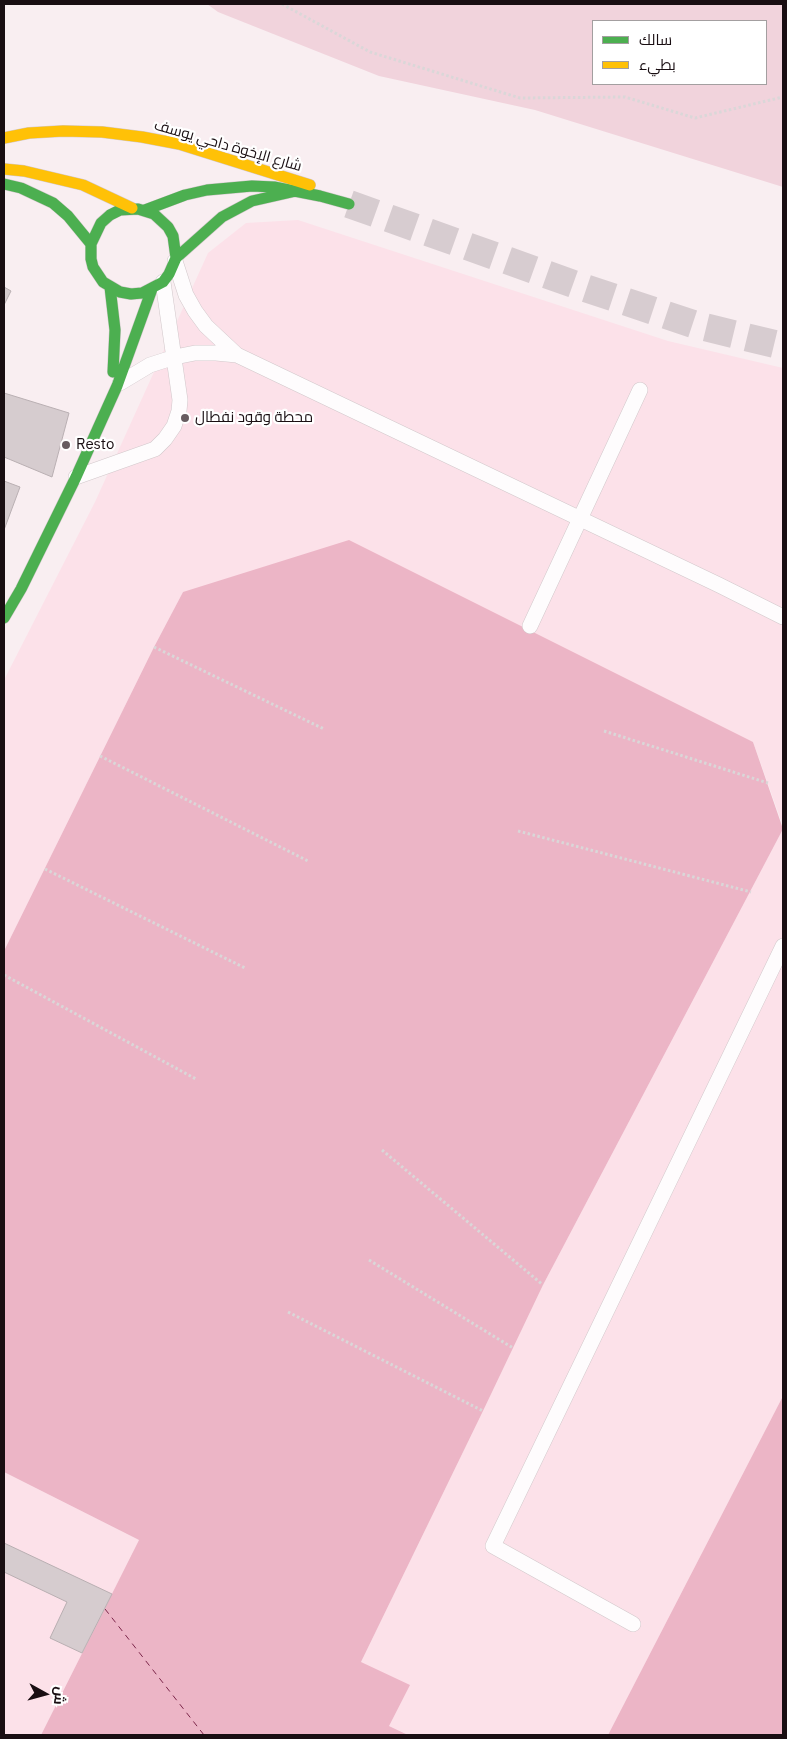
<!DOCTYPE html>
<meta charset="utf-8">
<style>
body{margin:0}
#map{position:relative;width:787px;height:1739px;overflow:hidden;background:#f9eef1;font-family:"IBM Plex Sans",Cairo,sans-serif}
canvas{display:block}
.frame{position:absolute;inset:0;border:5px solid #190e12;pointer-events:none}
.legend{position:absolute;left:592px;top:20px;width:175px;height:65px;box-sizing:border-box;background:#fff;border:1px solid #a39fa0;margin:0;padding:6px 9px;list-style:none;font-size:15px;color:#190e12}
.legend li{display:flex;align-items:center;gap:10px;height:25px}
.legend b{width:25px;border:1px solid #a39fa0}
.north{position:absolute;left:20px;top:1669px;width:50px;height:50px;-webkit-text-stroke:4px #fff;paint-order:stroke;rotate:97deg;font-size:14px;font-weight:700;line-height:20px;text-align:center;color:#190e12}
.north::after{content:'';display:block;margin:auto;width:18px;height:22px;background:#190e12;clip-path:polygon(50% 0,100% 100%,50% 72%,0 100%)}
</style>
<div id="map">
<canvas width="787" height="1739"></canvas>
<div class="frame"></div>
<ul class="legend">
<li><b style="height:6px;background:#4caf50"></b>سالك</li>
<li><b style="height:6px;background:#ffc107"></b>بطيء</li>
</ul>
<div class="north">ش</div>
</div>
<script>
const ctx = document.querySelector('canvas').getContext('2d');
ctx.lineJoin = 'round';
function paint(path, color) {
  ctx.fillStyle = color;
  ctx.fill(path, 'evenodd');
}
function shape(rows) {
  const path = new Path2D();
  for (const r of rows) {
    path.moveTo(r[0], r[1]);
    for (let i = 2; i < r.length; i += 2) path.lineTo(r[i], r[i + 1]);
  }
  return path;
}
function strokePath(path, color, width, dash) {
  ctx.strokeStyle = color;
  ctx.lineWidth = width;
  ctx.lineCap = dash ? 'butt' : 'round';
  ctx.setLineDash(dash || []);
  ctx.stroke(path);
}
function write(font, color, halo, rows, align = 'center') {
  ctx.font = font + ' "IBM Plex Sans",Cairo,sans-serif';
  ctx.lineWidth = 4.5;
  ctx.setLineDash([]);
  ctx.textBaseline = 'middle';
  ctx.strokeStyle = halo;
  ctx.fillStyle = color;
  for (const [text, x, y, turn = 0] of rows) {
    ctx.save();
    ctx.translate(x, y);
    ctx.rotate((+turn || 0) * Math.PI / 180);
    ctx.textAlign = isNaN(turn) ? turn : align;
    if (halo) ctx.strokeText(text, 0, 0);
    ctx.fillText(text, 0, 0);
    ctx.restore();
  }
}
const built = shape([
 [298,220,668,341,783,368,783,826,753,742,183,592,154,647,4,951,4,680,95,502,208,253,246,223],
 [783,829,783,1396,608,1735,501,1735,498,1734,497,1735,408,1735,389,1726,361,1662,483,1411,543,1285],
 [4,1472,139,1540,41,1735,4,1735]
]);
const green = shape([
 [207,4,783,4,783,187,535,110,379,76,218,12],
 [593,21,766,21,766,84,593,84]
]);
const water = shape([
 [349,540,753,742,783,829,543,1285,483,1411,361,1662,410,1685,389,1726,408,1735,41,1735,139,1540,4,1472,4,951,154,647,183,592],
 [783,1396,783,1735,608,1735]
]);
const ferry = shape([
 [105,1609,204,1735]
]);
const building = shape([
 [4,287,11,291,4,305,4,287],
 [4,393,69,413,52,477,4,457,4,393],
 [4,481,20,487,4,530,4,481],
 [4,1543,112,1594,82,1653,50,1638,67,1602,4,1572,4,1543]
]);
const primaryTunnel = shape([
 [349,204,579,286,696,325,783,346]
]);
const path = shape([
 [282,4,370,52,520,98,625,97,695,118,783,97],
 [154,647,324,729],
 [604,731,768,783],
 [100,756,308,861],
 [518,831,751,892],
 [45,869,245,968],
 [4,975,196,1079],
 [382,1150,543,1285],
 [369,1260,513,1348],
 [288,1312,483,1411]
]);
const lane = shape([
 [175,261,186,295,195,311,206,326,237,355,719,585,783,617],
 [120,383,150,365,175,357,195,353,216,353,237,355],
 [76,477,155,449,165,439,174,426,179,411,180,400,163,282],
 [530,626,640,390],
 [633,1624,493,1546,783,946]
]);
const fast = shape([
 [4,184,21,188,53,203,68,216,91,244],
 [145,210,185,195,207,190,252,186,274,187,320,196,349,204],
 [176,258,173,236,168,227,154,214,138,209,120,210,110,215,101,223,91,244,91,259,93,267,103,282,120,292,131,294,142,293,163,282,169,274,176,258,222,217,252,201,296,191],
 [110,287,115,330,113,372],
 [4,618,21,589,76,477,117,386,152,289]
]);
const slow = shape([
 [4,138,29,133,63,131,102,132,142,137,179,144,310,185],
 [4,169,24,171,83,185,132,208]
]);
const markers = [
 [185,418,5,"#675c60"],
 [66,445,5,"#675c60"]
];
const streetNames = [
 ["شارع الإخوة داحي يوسف",228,146,16]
];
const poiNames = [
 ["محطة وقود نفطال",195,418],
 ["Resto",76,445]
];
paint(built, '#fce1e9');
paint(green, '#f1d3dc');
paint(water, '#ecb5c6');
strokePath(ferry, '#7c264a', 1, [6, 5]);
paint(building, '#d6cccf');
strokePath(building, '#b9afb2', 1);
strokePath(primaryTunnel, '#d7ccd0', 28, [28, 14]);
strokePath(lane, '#d2c8cb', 16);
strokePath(fast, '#d2c8cb', 12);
strokePath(slow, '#d2c8cb', 12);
strokePath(path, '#dad7d8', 3, [2.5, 2.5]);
strokePath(lane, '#fefcfd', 15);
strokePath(fast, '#4caf50', 11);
strokePath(slow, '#ffc107', 11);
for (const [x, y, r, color] of markers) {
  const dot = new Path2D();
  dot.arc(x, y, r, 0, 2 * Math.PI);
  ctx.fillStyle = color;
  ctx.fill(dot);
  strokePath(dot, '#fff', 2);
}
write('15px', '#190e12', '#fff', streetNames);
write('15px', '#190e12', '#fff', poiNames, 'left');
</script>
